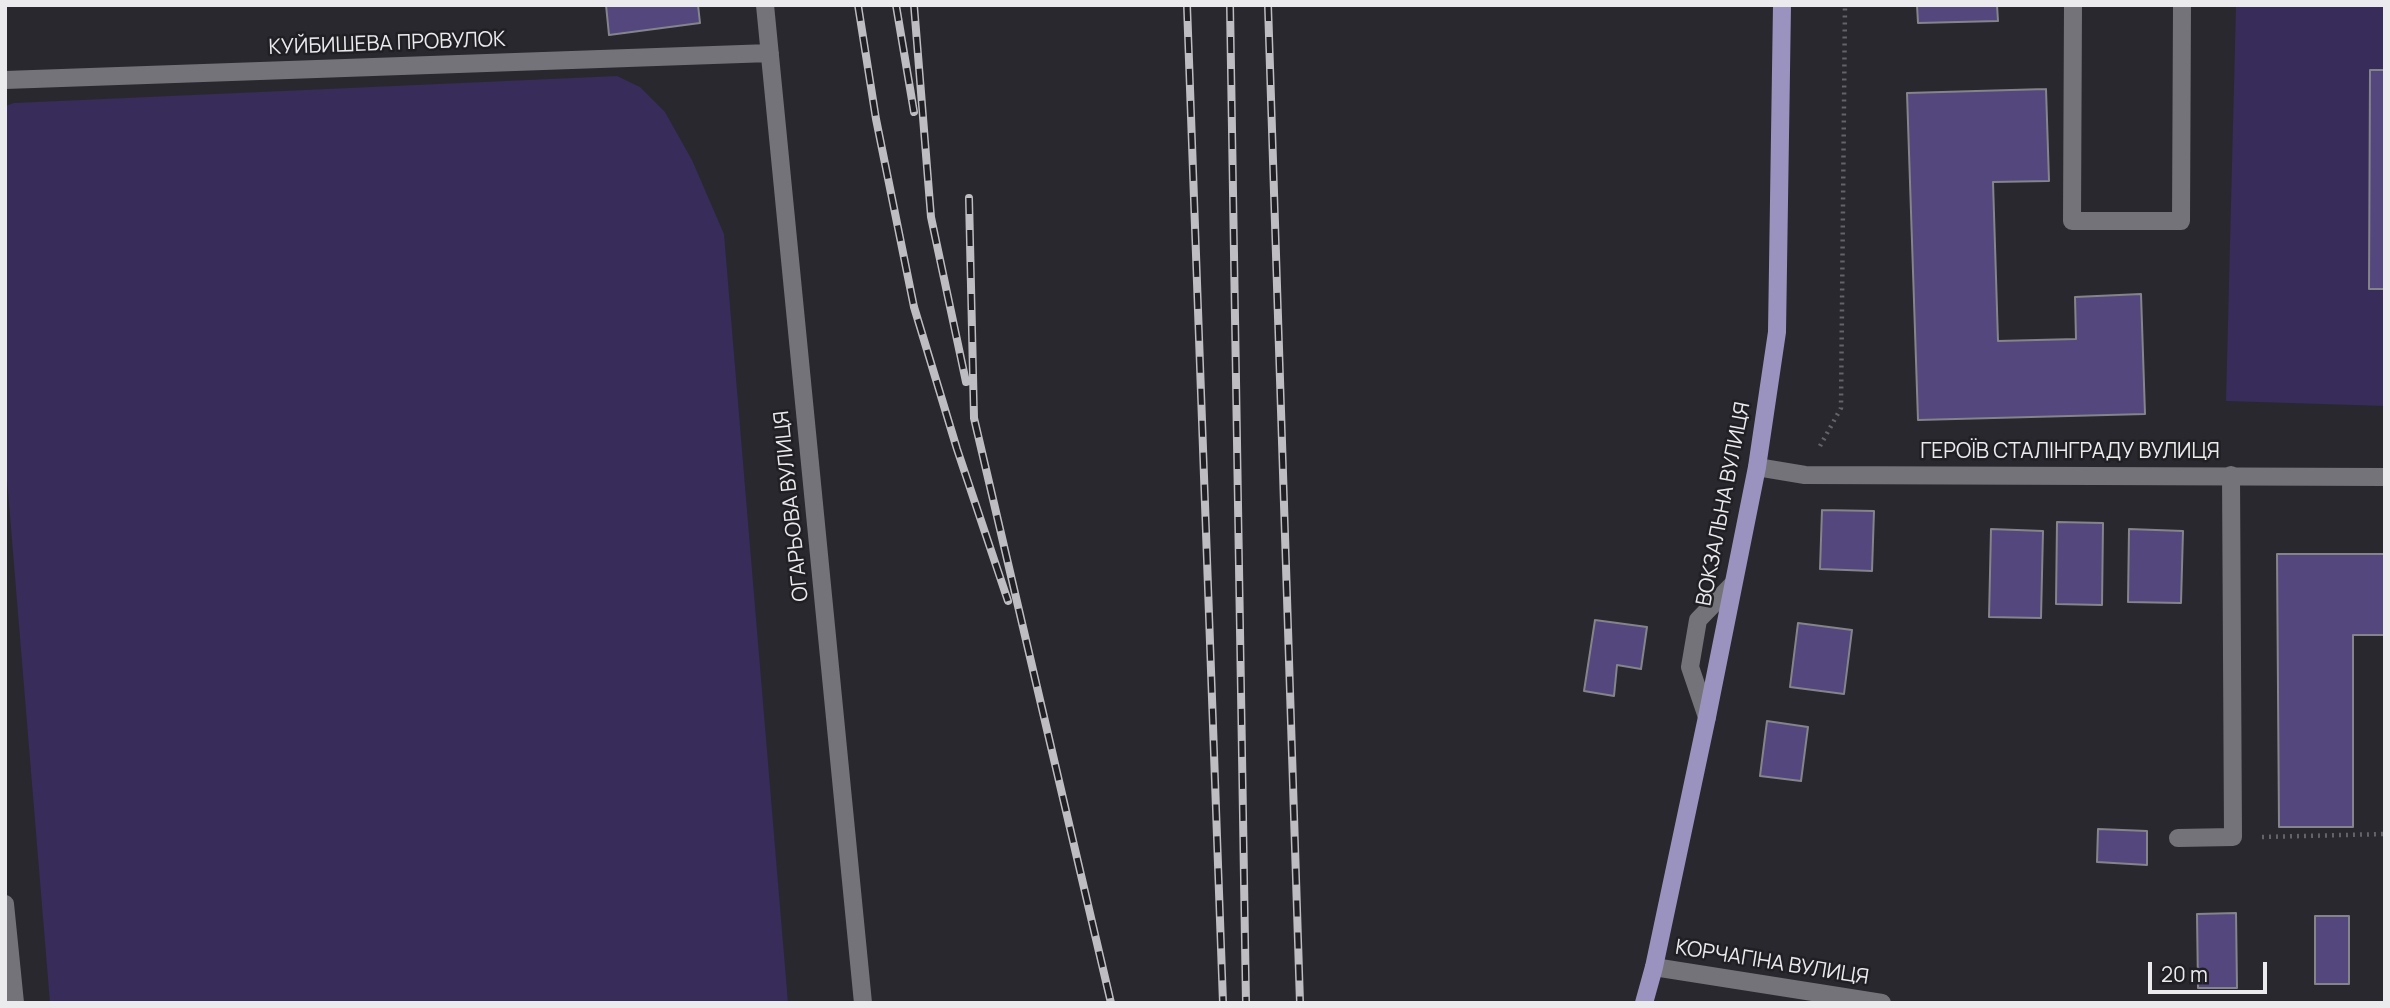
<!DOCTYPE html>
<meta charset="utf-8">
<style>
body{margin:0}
#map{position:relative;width:2390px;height:1008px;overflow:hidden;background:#29282e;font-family:Manrope,sans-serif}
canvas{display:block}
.frame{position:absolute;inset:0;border:7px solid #ebebee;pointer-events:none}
.scale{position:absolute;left:2148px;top:962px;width:119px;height:32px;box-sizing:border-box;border:4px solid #ebebee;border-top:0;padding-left:9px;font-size:21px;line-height:24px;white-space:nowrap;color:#ebebee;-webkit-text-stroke:5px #201f24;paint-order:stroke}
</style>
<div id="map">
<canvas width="2390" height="1008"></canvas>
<div class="frame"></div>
<div class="scale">20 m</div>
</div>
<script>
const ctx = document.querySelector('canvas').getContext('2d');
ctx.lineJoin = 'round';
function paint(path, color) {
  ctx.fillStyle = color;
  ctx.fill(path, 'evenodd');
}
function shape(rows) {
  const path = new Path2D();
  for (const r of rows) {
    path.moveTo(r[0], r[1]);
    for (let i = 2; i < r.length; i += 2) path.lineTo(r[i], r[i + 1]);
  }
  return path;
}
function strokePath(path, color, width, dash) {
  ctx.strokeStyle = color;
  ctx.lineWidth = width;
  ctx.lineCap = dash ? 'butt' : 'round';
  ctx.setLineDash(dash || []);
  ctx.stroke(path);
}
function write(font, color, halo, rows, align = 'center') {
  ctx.font = font + ' Manrope,sans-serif';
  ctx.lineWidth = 5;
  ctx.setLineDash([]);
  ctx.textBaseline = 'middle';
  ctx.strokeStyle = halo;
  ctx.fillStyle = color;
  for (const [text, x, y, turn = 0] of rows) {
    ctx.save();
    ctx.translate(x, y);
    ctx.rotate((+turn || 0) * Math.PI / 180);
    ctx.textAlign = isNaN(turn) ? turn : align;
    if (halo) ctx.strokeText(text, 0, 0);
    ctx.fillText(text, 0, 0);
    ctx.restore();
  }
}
const green = shape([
 [2236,5,2385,5,2385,406,2226,401],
 [617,76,640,87,665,112,692,160,724,234,788,1003,50,1003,5,455,5,106,14,103]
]);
const building = shape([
 [606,5,698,5,700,23,609,35,606,5],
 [1917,5,1997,5,1998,21,1918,23,1917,5],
 [2370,70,2385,70,2385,289,2369,289,2370,70],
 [2046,89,2049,181,1993,182,1998,341,2076,339,2075,297,2141,294,2145,414,1918,420,1907,93,2046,89],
 [1822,510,1874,511,1872,571,1820,569,1822,510],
 [2057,522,2103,523,2102,605,2056,604,2057,522],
 [1991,529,2043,531,2041,618,1989,617,1991,529],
 [2129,529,2183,531,2181,603,2128,602,2129,529],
 [2277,554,2385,554,2385,635,2353,635,2353,827,2279,827,2277,554],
 [1595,620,1647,627,1641,669,1617,665,1614,696,1584,691,1595,620],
 [1798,623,1852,630,1844,694,1790,687,1798,623],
 [1767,721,1808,727,1801,781,1760,776,1767,721],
 [2098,829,2147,831,2147,865,2097,862,2098,829],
 [2236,913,2237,988,2198,988,2197,914,2236,913],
 [2315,916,2349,916,2349,984,2315,984,2315,916]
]);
const path = shape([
 [1820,446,1841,408,1845,5],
 [2262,837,2385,834]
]);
const lane = shape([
 [2073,5,2072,221,2181,221,2182,5],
 [1707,717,1690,667,1698,620,1732,585],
 [2178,838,2233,837,2231,475]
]);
const street = shape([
 [765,5,863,1003],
 [5,80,770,53],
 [5,904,15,1003],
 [1654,967,1882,1003]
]);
const secondary = shape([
 [1757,467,1805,475,2385,477]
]);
const primary = shape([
 [1644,1003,1654,967,1707,717,1757,467,1777,332,1782,5]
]);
const rail = shape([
 [858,5,876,119,914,307,957,449,1008,601],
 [896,5,914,112],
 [914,5,931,217,966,382],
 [1187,5,1223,1003],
 [1230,5,1246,1003],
 [1268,5,1300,1003],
 [969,198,974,418,1111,1003]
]);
const streetNames = [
 ["КУЙБИШЕВА ПРОВУЛОК",387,44,-2],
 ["ГЕРОЇВ СТАЛІНГРАДУ ВУЛИЦЯ",2070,452],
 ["ВОКЗАЛЬНА ВУЛИЦЯ",1724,504,-79],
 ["ОГАРЬОВА ВУЛИЦЯ",792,506,-96],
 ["КОРЧАГІНА ВУЛИЦЯ",1772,963,9]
];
paint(green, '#372c5a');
paint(building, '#53477e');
strokePath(building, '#85848b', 2);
strokePath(path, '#646368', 4.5, [2, 5]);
strokePath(lane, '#74737a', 18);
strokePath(street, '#74737a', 18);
strokePath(secondary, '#74737a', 18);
strokePath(primary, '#9b93bf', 18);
strokePath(rail, '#bebdc1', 8);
strokePath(rail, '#201f24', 5, [16]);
write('21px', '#ebebee', '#201f24', streetNames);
</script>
